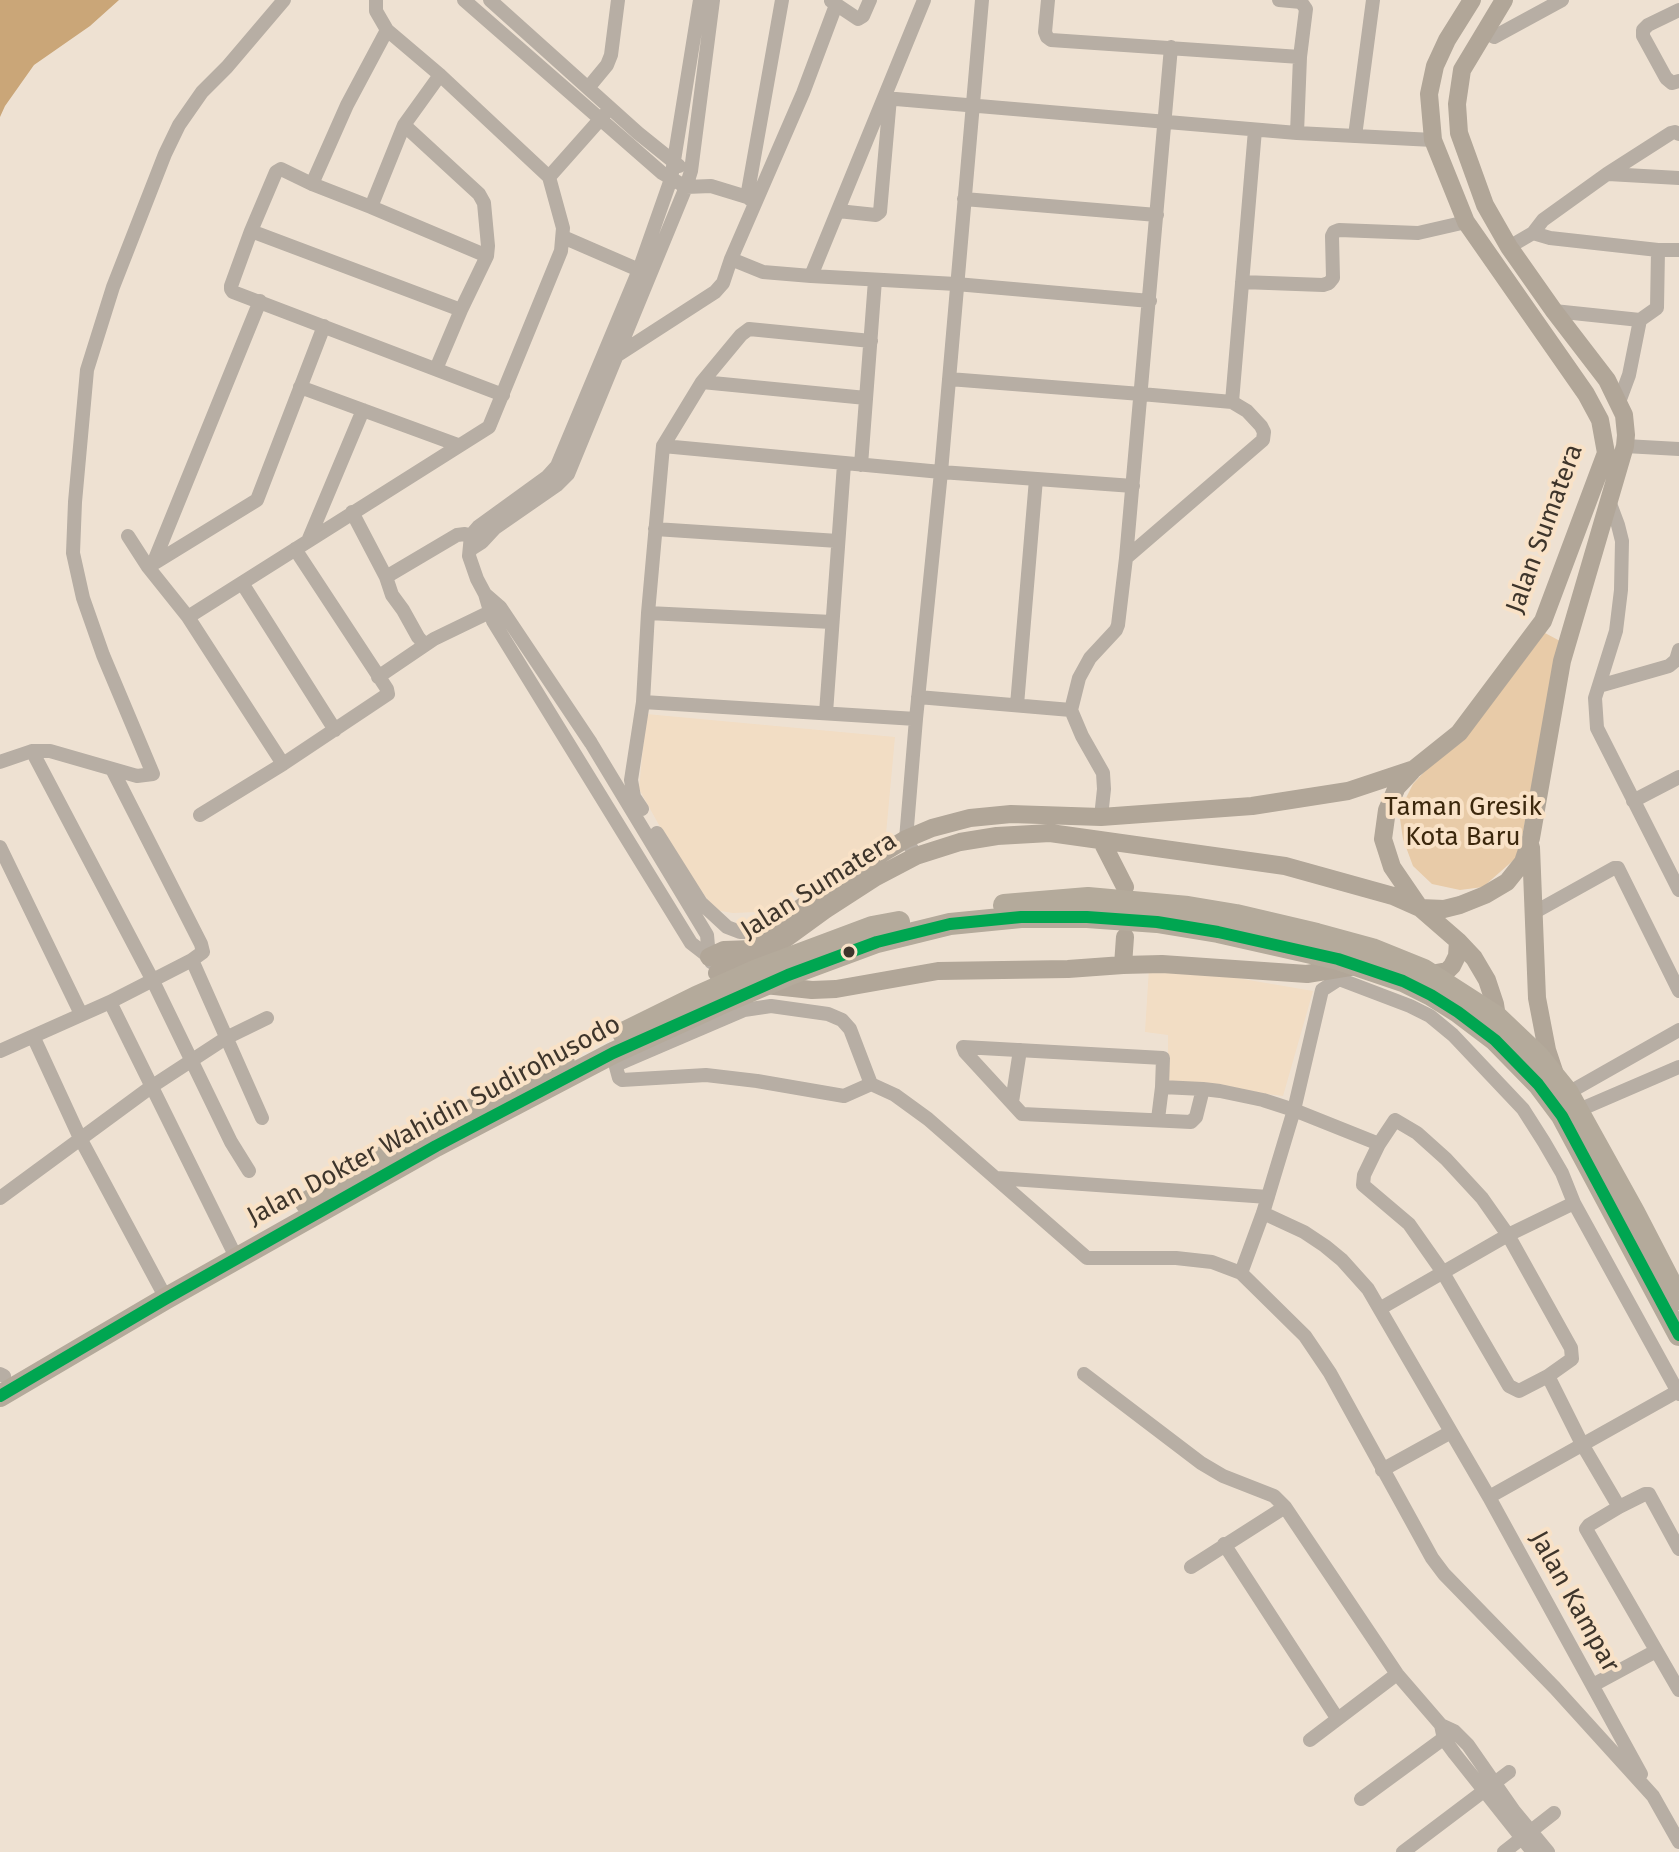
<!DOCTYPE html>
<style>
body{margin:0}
canvas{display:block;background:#eee1d2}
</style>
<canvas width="1679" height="1852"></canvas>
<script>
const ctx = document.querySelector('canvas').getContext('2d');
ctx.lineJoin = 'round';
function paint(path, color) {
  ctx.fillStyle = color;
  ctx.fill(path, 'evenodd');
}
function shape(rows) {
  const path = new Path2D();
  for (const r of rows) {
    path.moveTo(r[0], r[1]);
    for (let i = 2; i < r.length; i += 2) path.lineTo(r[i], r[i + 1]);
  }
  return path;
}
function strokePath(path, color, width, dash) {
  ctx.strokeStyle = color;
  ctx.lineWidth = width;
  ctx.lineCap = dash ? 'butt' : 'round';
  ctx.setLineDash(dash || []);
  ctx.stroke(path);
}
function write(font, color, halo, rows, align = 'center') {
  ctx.font = font + ' "Fira Sans",sans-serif';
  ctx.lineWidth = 8;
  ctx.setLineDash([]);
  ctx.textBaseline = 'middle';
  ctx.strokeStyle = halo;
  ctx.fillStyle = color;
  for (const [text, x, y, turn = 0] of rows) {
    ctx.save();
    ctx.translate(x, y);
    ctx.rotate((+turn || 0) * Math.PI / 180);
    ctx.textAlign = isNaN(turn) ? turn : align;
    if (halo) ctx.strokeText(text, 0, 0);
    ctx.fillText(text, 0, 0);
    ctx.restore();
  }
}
const built = shape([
 [646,714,895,737,886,834,768,907,757,912,733,913,715,910,674,852,639,789],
 [1149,968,1196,971,1313,991,1283,1096,1168,1082,1168,1035,1145,1032]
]);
const green = shape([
 [1545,633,1560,641,1522,837,1516,858,1483,887,1460,890,1432,884,1413,866,1403,839,1399,812,1413,784,1427,769,1464,740]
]);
const water = shape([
 [0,0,119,0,90,26,34,65,5,106,0,117]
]);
const minor = shape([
 [464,0,662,173,686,187,711,186,747,197,755,203],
 [490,0,638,133,679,166],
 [700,0,671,179,639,270,557,466,547,477,478,527,471,535,469,556,477,579,485,594,493,621,691,943,709,957],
 [1048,0,1045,32,1047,37,1051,40,1300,57],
 [1279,0,1301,2,1306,9,1300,57,1297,133],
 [831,1,858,19,863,16,870,0],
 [1679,10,1648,25,1643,30,1643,36,1666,78,1672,83,1679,81],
 [1485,32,1494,37,1562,0],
 [588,88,607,65,611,55,618,0],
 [884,98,1297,133,1433,140],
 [404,125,479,194,484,203,488,246,487,256,371,207,312,184,281,169,276,172,251,231,231,286,231,289,233,292,503,395],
 [1355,136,1373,0],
 [1608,174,1679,178],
 [549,177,604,115],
 [312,184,347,105,387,30],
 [747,197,782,0],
 [964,199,1157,215],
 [371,207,404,125,440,75],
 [838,211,876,215,880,212,890,98],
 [251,231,461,310],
 [1533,233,1550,238,1658,250,1679,250],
 [563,237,639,270],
 [1509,247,1533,233,1543,220,1607,174,1671,133,1675,132,1679,134],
 [731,259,763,272,811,276,956,284,1150,301],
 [811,276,924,0],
 [1242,282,1323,285,1329,283,1333,278,1332,236,1334,232,1339,230,1418,233,1466,222],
 [1554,311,1640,320,1629,375,1619,402],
 [1640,320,1657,308,1658,250],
 [871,341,749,329,741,335,702,382,663,446,648,613,643,702,916,719],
 [616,356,715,292,723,283,731,259,803,93,836,5],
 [436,369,461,310,487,256],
 [949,379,1141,394,1232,402,1247,411,1261,426,1264,432,1263,440,1126,558],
 [702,382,866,398],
 [300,387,458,445],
 [1232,402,1255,130],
 [663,446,941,472,1133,486],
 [1625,446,1679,449],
 [861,465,875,280],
 [1609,501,1618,525,1622,541,1621,590,1616,631,1595,698,1597,728,1679,890],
 [352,512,386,577,392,595,403,610,418,637,425,645],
 [655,529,838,541],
 [128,536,148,567,188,617,283,764],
 [308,541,363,410],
 [471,549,482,542,495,528,557,485,568,474,686,187,691,171,713,0],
 [153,564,260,301],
 [148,567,257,500,324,326],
 [386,577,457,535,465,534,477,539],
 [242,583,335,730],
 [485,594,500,607,591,743,707,935,709,957,711,962],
 [648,613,832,622],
 [188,617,489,427,561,251,563,228,549,177,440,75,387,30,376,11,376,0],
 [378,677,434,639,496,609],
 [1599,686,1669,666,1676,660,1679,650],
 [918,697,1071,710],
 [1017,705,1036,479],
 [826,713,844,464],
 [32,751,152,979,231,1142,249,1171],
 [0,762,32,751,50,751,137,776,153,774,103,655,83,598,73,553,75,502,87,370,113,287,165,154,179,125,202,92,227,67,284,0],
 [112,769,201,944,203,952,192,960],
 [1633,801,1679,777],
 [642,809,634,797,631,780,643,702],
 [200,815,283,764,388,694,387,689,295,549],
 [1101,817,1104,789,1103,773,1082,736,1071,710,1079,678,1090,658,1116,630,1118,625,1126,558,1171,47],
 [657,833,701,903,727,927,740,932,759,932,776,929],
 [0,847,81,1014],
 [916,856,906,839,916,719,941,472,982,0],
 [1535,912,1614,868,1618,868,1679,991],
 [110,1002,232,1249],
 [33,1036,80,1138,161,1289],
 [0,1051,110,1002,192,960,262,1118],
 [871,1084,844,1096,757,1081,706,1075,622,1080,619,1078,616,1067,618,1064,744,1010,771,1006,828,1014,842,1020,850,1029,871,1084,895,1095,928,1119,1087,1258,1176,1258,1212,1262,1241,1273,1263,1213,1294,1110,1322,990,1339,979,1410,1006,1430,1016,1453,1035,1523,1109,1544,1142,1562,1173,1574,1203,1679,1394],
 [1203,1089,1196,1117,1191,1122,1022,1114,965,1052,963,1047,1163,1058,1162,1087,1203,1089,1220,1091,1263,1100,1294,1110,1379,1144],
 [1568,1093,1679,1030],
 [1012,1102,1020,1050],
 [1579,1110,1679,1067],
 [1158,1119,1162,1087],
 [1395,1120,1417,1133,1446,1159,1482,1198,1508,1235,1571,1348,1572,1359,1548,1376,1519,1391,1509,1386,1442,1271,1409,1224,1363,1185,1364,1175,1379,1144,1395,1120],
 [997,1178,1268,1197],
 [0,1198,151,1087,226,1038,267,1018],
 [1263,1213,1304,1232,1325,1246,1342,1260,1368,1289,1489,1497,1641,1774],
 [1241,1273,1305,1336,1330,1373,1432,1558,1444,1574,1555,1688,1653,1796,1679,1842],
 [1381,1308,1508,1235,1574,1203],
 [0,1374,4,1376],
 [1084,1374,1201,1463,1223,1476,1274,1496,1285,1507,1397,1674,1441,1725,1454,1731,1468,1745,1514,1811,1548,1852],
 [1548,1376,1582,1444,1619,1507],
 [1382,1470,1451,1432],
 [1489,1497,1678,1391],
 [1224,1544,1337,1718],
 [1679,1549,1649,1494,1645,1494,1619,1507,1589,1525,1586,1529,1679,1690],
 [1191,1567,1285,1507],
 [1593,1685,1656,1651],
 [1441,1725,1444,1739,1455,1754,1533,1852],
 [1310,1740,1397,1674],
 [1361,1799,1451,1733],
 [1403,1852,1509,1772],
 [1504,1852,1554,1813]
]);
const major = shape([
 [1412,771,1397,787,1387,810,1383,839,1392,867,1420,908,1458,941,1474,958,1487,980,1495,1004,1497,1017,1493,1025],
 [1101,840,1125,887],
 [1531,847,1537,998,1547,1050,1554,1071],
 [709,957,724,950,753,949,764,942,796,911,876,857,906,839,932,828,970,818,1011,814,1101,817,1252,806,1348,791,1414,769,1459,733,1543,621,1606,453,1600,420,1586,394,1466,222,1433,140,1429,94,1435,66,1447,40,1472,0],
 [1123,965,1125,937],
 [717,973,734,965,759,958,825,910,876,877,916,856,960,842,997,836,1050,833,1285,866,1393,896,1420,908,1444,909,1460,905,1485,895,1507,882,1523,862,1531,838,1562,661,1625,446,1626,435,1624,415,1607,380,1554,311,1509,247,1485,205,1459,133,1457,104,1462,70,1504,0],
 [1431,974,1447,971,1452,966,1457,956,1458,941],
 [765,985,812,990,836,989,938,971,1068,969,1123,965,1162,964,1307,974,1356,966]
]);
const highway = shape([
 [1004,905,1088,898,1188,907,1236,915,1317,934,1372,949,1424,970,1497,1017,1538,1056,1568,1093,1634,1212,1679,1299],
 [623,1033,696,997,757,970,872,927,899,922],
 [306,1203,370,1164,435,1128,564,1063],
 [0,1396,165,1299,436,1146,613,1053,729,1000,788,975,877,942,950,924,1021,917,1087,917,1157,922,1218,932,1338,959,1403,981,1431,995,1458,1012,1495,1040,1538,1084,1562,1116,1679,1335]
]);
const bus1 = shape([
 [0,1396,165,1299,436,1146,613,1053,788,975,877,942,950,924,1021,917,1087,917,1157,922,1218,932,1338,959,1403,981,1431,995,1458,1012,1495,1040,1538,1084,1562,1116,1679,1335]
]);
const markers = [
 [849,952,7,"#3e352b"]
];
const streetNames = [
 ["Jalan Sumatera",1545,529,-70],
 ["Jalan Sumatera",819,886,-32],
 ["Jalan Dokter Wahidin Sudirohusodo",434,1121,-28],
 ["Jalan Kampar",1574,1602,61]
];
const parkNames = [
 ["Taman Gresik",1463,808],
 ["Kota Baru",1463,838]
];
paint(built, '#f2ddc4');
paint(green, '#e8cba8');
paint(water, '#caa678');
strokePath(minor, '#b7aea4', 14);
strokePath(major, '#b1a698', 18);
strokePath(highway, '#b4aa9b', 22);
strokePath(bus1, '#00a651', 12);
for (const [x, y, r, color] of markers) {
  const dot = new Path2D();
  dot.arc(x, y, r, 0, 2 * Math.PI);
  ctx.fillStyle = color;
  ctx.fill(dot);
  strokePath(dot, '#f9e2c7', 3);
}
write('26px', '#3e352b', '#f9e2c7', streetNames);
write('26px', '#3c280d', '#f9e2c7', parkNames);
</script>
